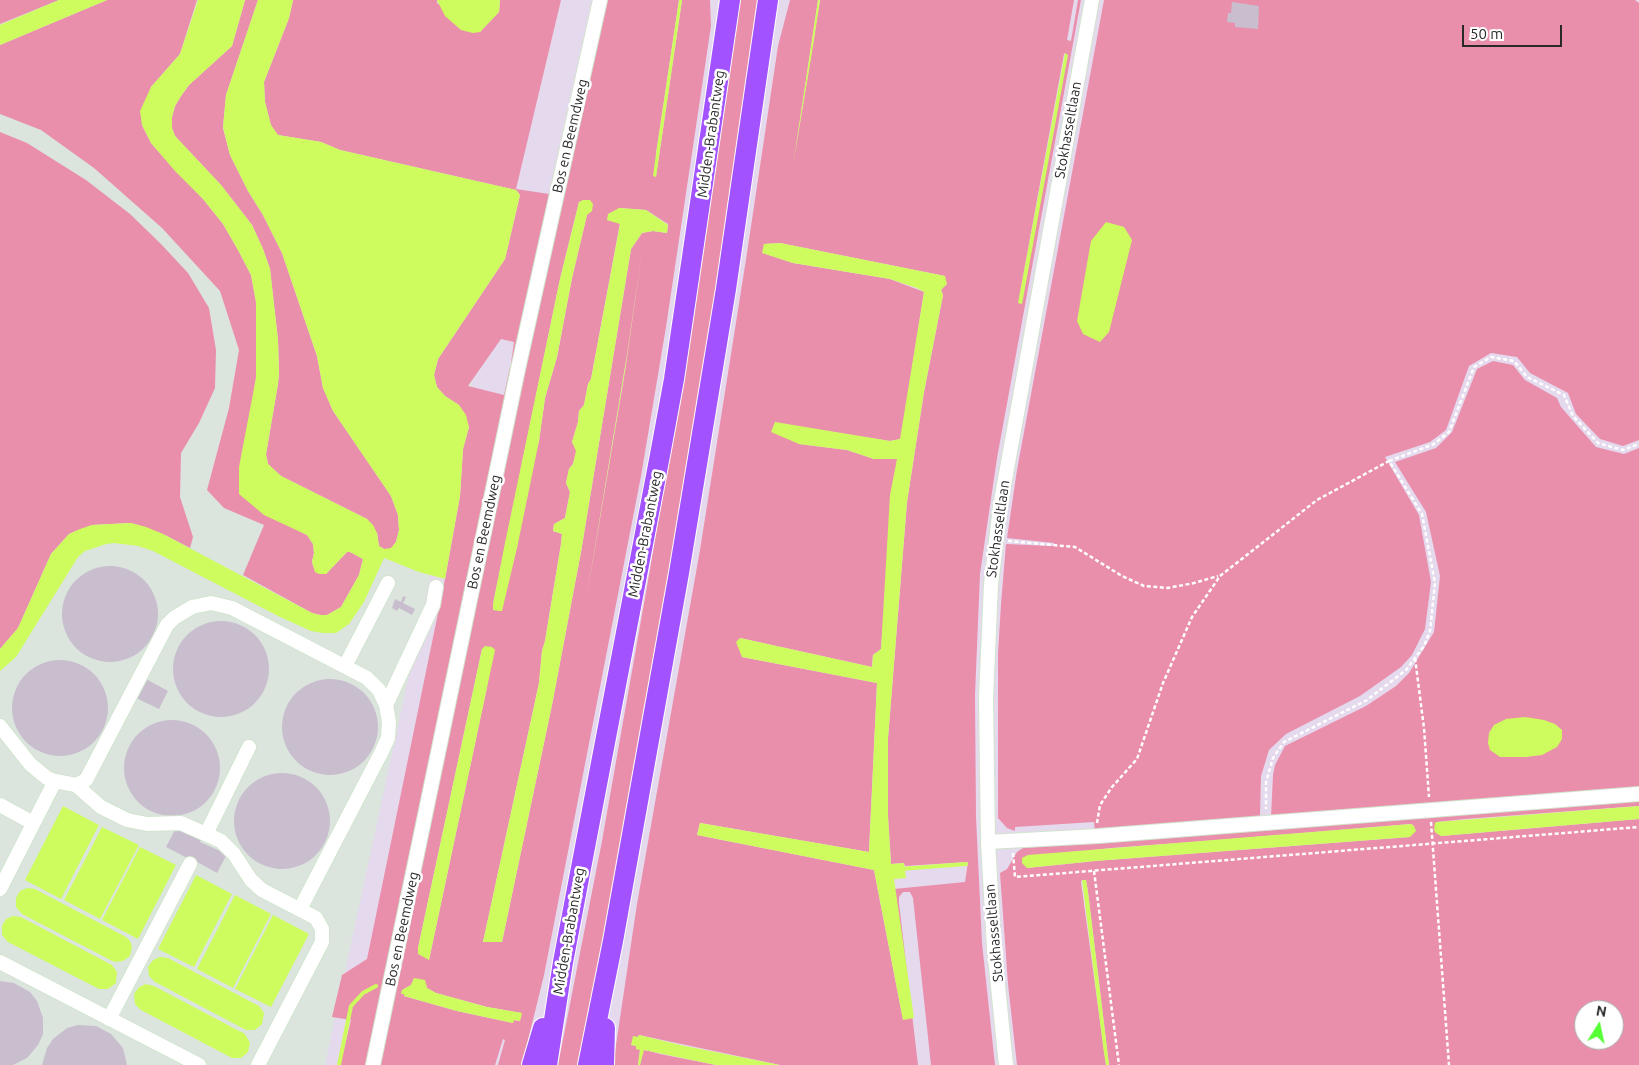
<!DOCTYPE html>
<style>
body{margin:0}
#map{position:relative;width:1639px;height:1065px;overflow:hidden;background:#e5d9ed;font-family:Ubuntu,sans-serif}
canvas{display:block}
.north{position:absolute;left:1574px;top:1000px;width:50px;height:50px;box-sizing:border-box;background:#fff;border:1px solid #a9a9a9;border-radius:50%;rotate:10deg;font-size:14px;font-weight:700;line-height:20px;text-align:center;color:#292929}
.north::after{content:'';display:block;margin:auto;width:18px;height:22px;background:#54ff34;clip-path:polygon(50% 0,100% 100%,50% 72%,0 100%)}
.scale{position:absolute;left:1462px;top:25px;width:100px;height:22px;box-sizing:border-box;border:2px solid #292929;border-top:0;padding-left:6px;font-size:15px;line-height:18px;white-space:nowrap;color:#292929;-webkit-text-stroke:4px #fff;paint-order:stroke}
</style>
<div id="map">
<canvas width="1639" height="1065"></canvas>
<div class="north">N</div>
<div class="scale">50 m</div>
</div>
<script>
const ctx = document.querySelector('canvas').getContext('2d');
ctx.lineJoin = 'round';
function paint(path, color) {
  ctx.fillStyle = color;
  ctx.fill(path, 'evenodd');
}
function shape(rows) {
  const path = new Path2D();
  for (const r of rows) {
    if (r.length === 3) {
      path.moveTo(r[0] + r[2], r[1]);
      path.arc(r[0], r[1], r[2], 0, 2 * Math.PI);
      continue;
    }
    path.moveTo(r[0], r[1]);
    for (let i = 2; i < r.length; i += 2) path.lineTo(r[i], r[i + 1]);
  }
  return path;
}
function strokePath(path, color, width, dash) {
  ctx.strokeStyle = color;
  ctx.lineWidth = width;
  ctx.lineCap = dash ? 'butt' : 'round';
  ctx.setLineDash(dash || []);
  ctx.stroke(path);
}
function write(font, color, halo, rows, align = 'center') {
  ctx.font = font + ' Ubuntu,sans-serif';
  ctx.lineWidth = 5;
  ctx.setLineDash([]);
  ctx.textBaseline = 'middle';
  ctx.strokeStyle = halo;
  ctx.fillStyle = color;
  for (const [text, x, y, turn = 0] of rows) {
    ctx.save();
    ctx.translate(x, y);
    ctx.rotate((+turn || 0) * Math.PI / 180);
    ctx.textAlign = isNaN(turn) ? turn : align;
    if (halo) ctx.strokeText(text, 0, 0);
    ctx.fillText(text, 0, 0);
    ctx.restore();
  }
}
const industrial = shape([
 [0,0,554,0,325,1065,0,1065]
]);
const green = shape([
 [0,0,59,0,0,24],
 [107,0,197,0,180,54,151,87,142,125,151,143,176,171,203,199,223,224,238,250,251,275,256,302,257,339,256,378,249,422,290,526,307,535,313,544,314,553,312,562,315,571,326,574,347,552,350,552,363,559,359,575,341,607,327,615,320,615,312,613,243,575,264,525,224,508,207,490,229,408,239,350,220,291,162,228,94,168,41,130,0,114,0,45],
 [245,0,258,0,226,95,223,128,230,155,248,191,263,215,282,253,317,356,323,388,333,411,391,496,398,515,399,530,396,542,391,549,384,549,379,546,377,533,367,519,281,476,268,464,266,454,278,384,279,373,278,340,270,269,263,249,252,225,221,185,175,136,172,128,172,117,175,106,181,96,189,85,232,46],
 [293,0,437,0,437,3,480,32,499,12,500,0,561,0,516,189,549,194,515,364,511,363,514,342,501,339,468,386,504,395,510,367,514,368,368,1065,340,1065,351,1020,332,1017,342,975,367,959,445,579,460,496,463,449,469,427,459,405,445,396,437,387,434,375,438,359,505,259,520,195,516,190,340,150,321,142,278,135,271,126,265,102,264,82,289,18],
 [605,0,679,0,656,154,656,176,682,0,710,0,711,26,666,327,641,476,544,975,522,1065,498,1065,505,1040,503,1039,495,1065,376,1065,474,598],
 [579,202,587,215,572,278,557,357,545,398,539,441,493,604,560,279],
 [619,208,646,210,668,224,667,233,653,231,642,233,631,249,581,552,552,705,502,942,483,942,539,683,542,651,545,641,561,544,562,534,553,531,554,524,565,518,570,492,566,483,569,469,573,464,577,451,572,442,578,422,579,411,584,405,588,384,591,379,620,223,607,220],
 [642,252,625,371,586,601,627,355],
 [482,649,487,687,429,960,418,948],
 [414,979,425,984,427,988,436,993,487,1007,521,1013,520,1021,513,1020,513,1023,457,1011,404,996,404,989,411,985],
 [739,0,760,0,727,224,648,707,579,1065,558,1065,602,841,649,575,674,427],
 [790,0,818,0,795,154,820,0,1074,0,1067,40,1071,41,1078,0,1081,0,997,458,980,574,975,695,976,817,982,943,995,1065,931,1065,913,898,910,892,903,892,899,897,899,903,918,1065,780,1065,639,1035,632,1045,636,1046,640,1050,638,1065,613,1065,637,904,700,550,747,253,778,46],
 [1066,53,1018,303,1064,54],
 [780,243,945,276,941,290,943,295,924,392,907,502,888,738,888,817,891,864,904,863,905,866,968,862,965,882,894,889,903,1020,874,870,697,835,700,823,869,852,877,683,742,657,740,638,872,667,873,655,881,649,897,459,874,459,847,450,799,444,776,423,890,441,901,439,924,292,890,279,793,263,763,253,764,244],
 [1104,0,1635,0,1639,3,1639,440,1623,446,1600,439,1576,414,1568,393,1530,373,1517,357,1491,353,1469,366,1446,430,1430,442,1385,457,1419,515,1431,582,1425,629,1412,655,1401,667,1360,696,1286,734,1269,750,1261,776,1260,817,1271,817,1273,775,1275,765,1285,746,1366,706,1396,686,1409,673,1434,632,1440,576,1426,512,1395,462,1436,448,1452,432,1477,369,1493,361,1513,365,1525,380,1557,398,1561,407,1596,447,1624,454,1639,448,1639,791,1095,833,1094,822,1015,827,1015,831,1007,828,998,818,998,654,1001,604,1006,544,1053,546,1054,543,1007,538,1017,470],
 [0,132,27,143,86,180,130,214,161,244,188,273,209,308,216,350,215,388,199,423,181,453,180,497,193,537,190,548,163,534,131,523,92,525,69,534,51,554,18,628,0,649],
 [1639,797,1639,806,1465,819,1437,822,1435,824,1441,836,1639,819,1639,1065,1109,1065,1088,892,1086,880,1082,880,1081,882,1106,1065,1017,1065,1008,984,1000,873,1007,869,1017,852,1023,848],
 [1411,824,1414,826,1410,837,1095,861,1027,868,1023,858,1111,848,1206,841],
 [1584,1010,1614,1010,1614,1040,1584,1040],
 [643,1050,650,1051,660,1054,716,1065,640,1065]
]);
const water = shape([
 [59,0,107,0,0,45,0,25],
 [198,0,245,0,232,46,189,85,181,96,175,106,172,117,172,128,175,136,221,185,252,225,263,249,270,269,278,340,279,373,278,384,266,454,268,464,281,476,367,519,373,525,377,533,379,546,384,549,391,548,396,542,399,530,398,515,391,496,333,411,323,388,317,356,282,253,263,215,248,191,230,155,223,127,226,95,258,0,293,0,289,18,264,82,265,102,271,125,278,135,321,142,340,150,516,190,520,195,505,259,438,359,434,375,437,387,445,396,459,405,466,415,469,427,463,449,460,496,445,579,419,572,384,558,364,602,349,624,336,633,323,633,311,631,280,617,153,551,138,546,114,543,106,544,85,551,78,557,16,657,0,671,0,649,18,628,51,554,69,534,80,529,92,525,131,523,146,527,163,534,312,613,320,615,327,615,341,607,359,575,363,559,350,552,347,552,326,574,319,574,315,572,312,562,314,553,313,544,307,535,264,515,239,494,239,467,256,378,256,302,251,275,238,250,223,224,203,199,175,171,151,143,142,125,140,111,151,87,180,54],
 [437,0,500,0,499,12,480,32,473,33,461,30,445,16],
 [679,0,682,0,656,177,653,176,656,154],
 [818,0,820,0,813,46,793,165],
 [1065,53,1068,55,1022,304,1018,303],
 [583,200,590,200,593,204,592,211,587,215,572,278,557,357,545,398,539,441,517,548,502,611,499,611,493,610,493,604,505,543,560,279,579,202],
 [619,208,646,210,668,225,667,233,653,231,642,233,631,249,581,552,552,705,502,942,483,942,539,683,542,651,545,641,561,544,562,534,553,531,554,524,565,518,570,492,566,483,569,469,573,464,576,451,572,442,578,422,579,411,584,405,588,384,591,379,620,224,607,220,608,214],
 [1106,222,1124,227,1132,240,1109,332,1100,342,1083,334,1077,321,1091,241],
 [780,243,945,276,947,284,941,290,943,295,924,392,907,502,888,738,888,816,891,864,904,863,906,878,894,879,914,1018,903,1020,874,870,697,835,700,823,869,852,877,683,742,657,736,642,740,638,872,667,873,655,881,649,890,495,897,459,874,459,847,450,799,444,771,432,775,422,890,441,900,439,924,292,917,288,890,279,793,263,762,253,764,244],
 [642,252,625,371,586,601,627,355],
 [485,646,492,647,495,650,429,960,418,954,418,948,482,649],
 [1525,717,1544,720,1555,724,1562,730,1562,739,1557,747,1542,755,1526,757,1500,757,1490,750,1488,743,1489,733,1494,725,1506,719],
 [63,806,99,825,61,899,25,880],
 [1639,806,1639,819,1441,836,1436,833,1434,830,1435,823,1437,822],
 [1411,824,1414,826,1416,831,1410,837,1095,861,1027,868,1022,863,1022,858,1028,855],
 [102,827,139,845,100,919,64,900],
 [140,847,176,865,138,939,102,920],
 [196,875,232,894,194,967,158,949],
 [1082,880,1086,880,1088,892,1109,1065,1106,1065,1104,1053],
 [27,888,35,889,126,937,130,941,132,947,130,956,123,961,114,962,22,914,16,907,16,898,20,891],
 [235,895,271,914,233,988,197,969],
 [273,915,309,934,271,1007,235,989],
 [13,916,21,917,112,965,117,972,116,983,108,989,99,989,8,942,2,935,2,926,6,919],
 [160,957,168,958,259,1006,264,1013,262,1024,255,1030,246,1030,155,982,149,976,148,967,153,960],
 [414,978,425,980,427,988,436,993,487,1007,522,1013,520,1021,514,1020,513,1023,457,1011,404,996,404,994,401,994,402,990,411,985],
 [146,984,154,986,245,1034,250,1043,248,1052,241,1058,232,1058,141,1010,135,1004,134,994,139,987],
 [639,1035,685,1046,780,1065,716,1065,644,1050,640,1065,638,1065,640,1050,636,1049,636,1046,631,1045,633,1036,638,1037]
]);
const stream = shape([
 [900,869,966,864],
 [339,1065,351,1006,363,993,376,986]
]);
const building = shape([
 [1232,2,1259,6,1258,29,1235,27,1235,23,1227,22,1228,13,1231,13],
 [110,614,48],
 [403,596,406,597,403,603,415,609,412,615,399,608,397,611,392,608,395,599,401,602],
 [221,669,48],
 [60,708,48],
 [330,727,48],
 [146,679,168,691,159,709,136,698],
 [172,768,48],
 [282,821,48],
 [176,828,201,840,200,842,227,854,217,873,192,859,191,860,166,847],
 [0,981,14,983,30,992,37,1001,43,1018,43,1034,38,1045,27,1058,13,1065,0,1065],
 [78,1025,96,1026,111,1034,123,1048,127,1065,42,1065,47,1048,53,1039,67,1028]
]);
const path = shape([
 [1389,461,1434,444,1449,432,1474,367,1491,357,1514,361,1527,377,1564,395,1573,416,1598,443,1623,450,1639,444],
 [1008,541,1075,547,1122,576,1144,586,1168,588,1194,583,1218,576],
 [1415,658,1424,728,1429,797],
 [1431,822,1449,1065],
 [1097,823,1100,805,1112,787,1137,759,1163,683,1192,617,1220,576,1317,500,1389,461,1422,514,1435,583,1430,631,1424,646,1406,670,1367,700,1284,742,1273,758,1266,782,1266,809],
 [1013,853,1015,877,1639,827],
 [1094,871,1119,1065]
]);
const minor = shape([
 [345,666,388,583],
 [386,705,433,605,436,587],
 [0,726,30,764,47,778,55,781,76,785,101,807,127,820,147,824,181,823,221,841,234,854,251,880,262,890,316,918,322,929,322,942,258,1065],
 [76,785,86,780,167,625,174,618,192,607,211,603,232,608,367,678,379,690,386,705,389,722,388,738,382,751,300,909],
 [0,805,33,823],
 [206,834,249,747],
 [988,842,1098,836,1639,794],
 [0,889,55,781],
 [0,962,199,1065],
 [109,1019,190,864],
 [373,1065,518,369,600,0],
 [1006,1065,994,947,988,842,986,698,991,585,1000,507,1092,0]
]);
const highway = shape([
 [532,1065,543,1028],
 [547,1065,563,962,660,455,674,379,730,0],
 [588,1065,613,941,679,573,726,289,768,0],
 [604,1065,605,1028]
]);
const streetNames = [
 ["Stokhasseltlaan",1068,130,-80],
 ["Midden-Brabantweg",711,134,-82],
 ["Bos en Beemdweg",570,136,-77],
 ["Stokhasseltlaan",998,529,-82],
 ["Bos en Beemdweg",484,532,-78],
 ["Midden-Brabantweg",645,534,-79],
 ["Bos en Beemdweg",402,929,-78],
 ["Midden-Brabantweg",569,931,-80],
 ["Stokhasseltlaan",994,933,-95]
];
paint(industrial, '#dbe5de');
paint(green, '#ea8fab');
paint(water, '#cefc5f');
strokePath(stream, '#cefc5f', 4);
paint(building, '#c9bece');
strokePath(minor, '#d2e4ce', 16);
strokePath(highway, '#fff', 22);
strokePath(path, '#fff', 2.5, [4, 2.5]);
strokePath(minor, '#fff', 14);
strokePath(highway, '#a252ff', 20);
write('14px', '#292929', '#fff', streetNames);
</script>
